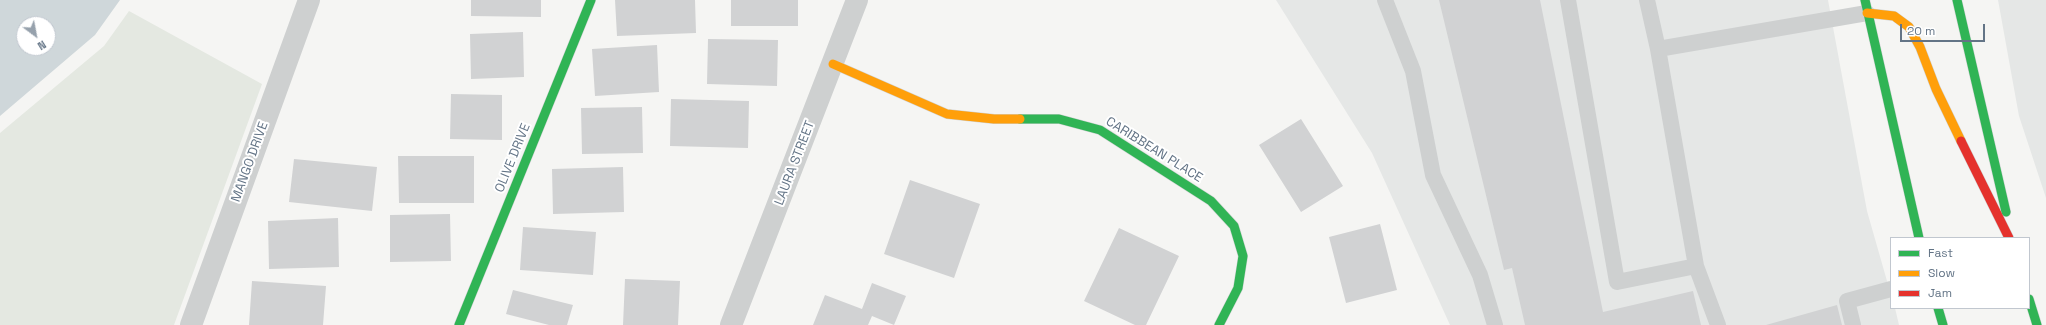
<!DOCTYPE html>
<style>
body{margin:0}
#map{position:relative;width:2046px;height:325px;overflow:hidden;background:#f5f5f3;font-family:"Space Grotesk",sans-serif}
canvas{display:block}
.legend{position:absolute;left:1890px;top:237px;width:140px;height:72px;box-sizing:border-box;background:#fff;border:1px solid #c1c7cf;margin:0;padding:5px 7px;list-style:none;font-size:12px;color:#637486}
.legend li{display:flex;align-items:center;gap:8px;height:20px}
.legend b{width:20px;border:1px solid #c1c7cf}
.north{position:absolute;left:16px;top:16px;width:40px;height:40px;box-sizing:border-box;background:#fff;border:1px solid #c1c7cf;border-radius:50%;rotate:148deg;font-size:11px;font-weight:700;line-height:16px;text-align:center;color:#637486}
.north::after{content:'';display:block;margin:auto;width:14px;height:18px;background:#96a1ac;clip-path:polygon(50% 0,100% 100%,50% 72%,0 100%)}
.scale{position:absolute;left:1900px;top:24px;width:85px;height:18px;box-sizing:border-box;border:2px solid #637486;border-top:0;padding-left:5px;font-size:12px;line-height:14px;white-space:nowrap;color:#637486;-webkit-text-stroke:3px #fff;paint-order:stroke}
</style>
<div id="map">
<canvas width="2046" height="325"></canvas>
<ul class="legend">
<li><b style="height:5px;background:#30b455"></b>Fast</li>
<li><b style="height:5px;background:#ff9f0a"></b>Slow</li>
<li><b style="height:5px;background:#e5322d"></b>Jam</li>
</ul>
<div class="north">N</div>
<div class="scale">20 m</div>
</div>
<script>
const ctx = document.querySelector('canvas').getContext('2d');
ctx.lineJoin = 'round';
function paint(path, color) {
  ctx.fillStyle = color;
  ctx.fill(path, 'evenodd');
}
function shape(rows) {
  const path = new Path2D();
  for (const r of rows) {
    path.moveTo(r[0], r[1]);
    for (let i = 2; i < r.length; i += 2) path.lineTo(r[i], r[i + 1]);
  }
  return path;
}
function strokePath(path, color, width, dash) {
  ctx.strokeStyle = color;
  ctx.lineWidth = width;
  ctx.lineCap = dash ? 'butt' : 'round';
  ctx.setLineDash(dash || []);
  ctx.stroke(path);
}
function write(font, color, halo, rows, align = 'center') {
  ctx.font = font + ' "Space Grotesk",sans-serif';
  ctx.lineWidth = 4;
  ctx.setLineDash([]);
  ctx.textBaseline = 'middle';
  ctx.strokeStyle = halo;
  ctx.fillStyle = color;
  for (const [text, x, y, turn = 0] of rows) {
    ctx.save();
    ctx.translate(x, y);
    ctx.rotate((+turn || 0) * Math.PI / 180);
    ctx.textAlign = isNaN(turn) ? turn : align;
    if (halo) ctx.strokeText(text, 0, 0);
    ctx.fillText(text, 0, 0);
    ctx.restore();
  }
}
const built = shape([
 [1276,0,1828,0,1867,211,1891,295,1891,308,1895,308,1899,325,1450,325,1372,153],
 [1998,0,2046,0,2046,198,2019,116]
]);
const green = shape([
 [129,11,262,84,174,325,0,325,0,133,104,46]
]);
const water = shape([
 [0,0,120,0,95,35,0,116],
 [24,24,48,24,48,48,24,48]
]);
const building = shape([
 [471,0,541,0,541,17,471,16],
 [615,0,695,0,696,33,617,36],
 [731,0,798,0,798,26,731,26],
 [1439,0,1540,0,1603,312,1693,291,1701,325,1525,325,1512,268,1504,270],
 [523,32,524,77,471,79,470,34],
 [708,39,778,40,777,86,707,84],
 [657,45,659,92,595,96,592,49],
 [451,94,502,95,502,140,450,139],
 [671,99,749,101,748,148,670,146],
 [642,107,643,153,582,154,581,108],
 [1301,119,1343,186,1301,212,1259,145],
 [398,156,474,156,474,203,399,203],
 [294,159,377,167,372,211,289,202],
 [623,167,624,212,553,214,552,169],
 [910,180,980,204,954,278,884,254],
 [450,214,451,261,390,262,390,215],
 [338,218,339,267,269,269,268,221],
 [1380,224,1397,290,1346,303,1329,237],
 [523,227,596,232,593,275,520,270],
 [1119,228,1179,256,1146,325,1135,325,1084,301],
 [625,279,680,281,678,325,623,325],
 [252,281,326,286,323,325,249,325],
 [872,283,906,296,894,325,872,316,868,325,813,325,825,295,862,309],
 [513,290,573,305,567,325,549,325,506,314],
 [1837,305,1842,325,1766,325]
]);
const lane = shape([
 [1385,0,1413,71,1433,175,1480,275,1495,325],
 [1568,0,1617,282,1696,266,1658,49],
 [1647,0,1658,49,1867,13],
 [1696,266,1718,325],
 [1853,325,1847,301,1891,289]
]);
const street = shape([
 [191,325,309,0],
 [731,325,857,0]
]);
const fast = shape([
 [1865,0,1919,238],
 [1957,0,2006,212],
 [1020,119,1059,119,1100,130,1211,201,1234,226,1243,256,1238,288,1219,325],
 [2029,299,2037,325],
 [1938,308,1943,325],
 [459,325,591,0]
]);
const slow = shape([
 [1867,13,1894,16,1909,27,1920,47,1936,89,1961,141],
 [833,64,947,114,994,119,1020,119]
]);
const jam = shape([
 [1961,141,2009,238]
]);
const streetNames = [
 ["CARIBBEAN PLACE",1154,150,32],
 ["OLIVE DRIVE",513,158,-68],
 ["MANGO DRIVE",250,162,-70],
 ["LAURA STREET",795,163,-69]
];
paint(built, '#e5e7e6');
paint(green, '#e4e8e1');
paint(water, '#cfd7da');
paint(building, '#d1d2d3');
strokePath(fast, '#d0d2d3', 10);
strokePath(slow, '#d0d2d3', 10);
strokePath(jam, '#d0d2d3', 10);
strokePath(lane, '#ced0d0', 16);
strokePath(street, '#ced0d0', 22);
strokePath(fast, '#30b455', 9);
strokePath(slow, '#ff9f0a', 9);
strokePath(jam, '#e5322d', 9);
write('13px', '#637486', '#fff', streetNames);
</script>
